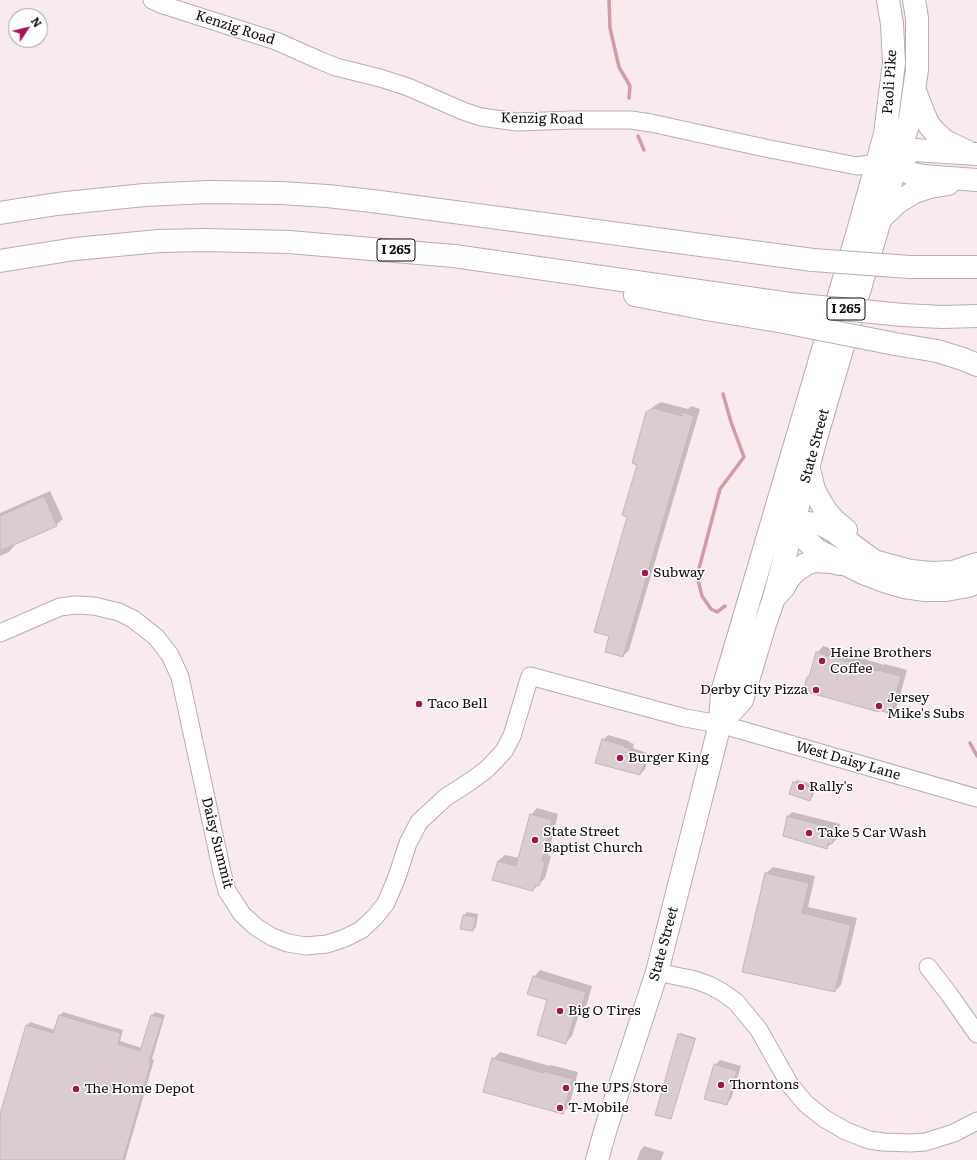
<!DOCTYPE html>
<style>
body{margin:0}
#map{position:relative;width:977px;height:1160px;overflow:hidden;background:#f9eaee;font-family:Literata,serif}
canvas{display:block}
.north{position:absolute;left:8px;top:8px;width:40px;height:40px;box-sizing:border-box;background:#fff;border:1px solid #9f9d9e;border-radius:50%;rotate:55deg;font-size:11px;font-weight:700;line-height:16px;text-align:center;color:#100b0d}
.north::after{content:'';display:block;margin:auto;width:14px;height:18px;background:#a51556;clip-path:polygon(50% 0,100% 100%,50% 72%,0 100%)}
</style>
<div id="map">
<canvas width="977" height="1160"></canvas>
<div class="north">N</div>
</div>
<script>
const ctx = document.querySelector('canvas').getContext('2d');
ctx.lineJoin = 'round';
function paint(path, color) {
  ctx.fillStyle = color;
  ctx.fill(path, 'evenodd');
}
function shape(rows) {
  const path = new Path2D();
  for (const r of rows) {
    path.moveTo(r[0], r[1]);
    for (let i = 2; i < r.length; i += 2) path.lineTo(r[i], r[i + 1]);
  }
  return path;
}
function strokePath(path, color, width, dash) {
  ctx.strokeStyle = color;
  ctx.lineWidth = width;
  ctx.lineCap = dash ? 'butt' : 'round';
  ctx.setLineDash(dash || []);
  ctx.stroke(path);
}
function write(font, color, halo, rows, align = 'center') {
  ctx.font = font + ' Literata,serif';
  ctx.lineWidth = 3;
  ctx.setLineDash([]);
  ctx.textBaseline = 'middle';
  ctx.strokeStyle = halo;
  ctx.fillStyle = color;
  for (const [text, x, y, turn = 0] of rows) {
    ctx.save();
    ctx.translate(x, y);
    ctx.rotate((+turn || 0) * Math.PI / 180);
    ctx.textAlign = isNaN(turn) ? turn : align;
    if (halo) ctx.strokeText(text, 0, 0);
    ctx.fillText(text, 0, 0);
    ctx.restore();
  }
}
const shadow = shape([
 [661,402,688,409,691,406,700,409,629,650,623,656,610,636,628,516,647,413,654,406],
 [50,491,63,519,56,525,15,543,15,545,9,552,0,556,0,513],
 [823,646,884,665,885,664,907,670,897,706,891,713,808,677,810,675,817,653],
 [608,735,629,741,629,742,634,744,633,748,650,754,645,769,640,774,603,740],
 [797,780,816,785,813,796,810,800,794,783],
 [537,808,558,814,548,855,551,856,545,878,533,890,498,861,505,855,519,858,531,815],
 [792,812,840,824,837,839,826,848,787,817],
 [773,867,815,876,808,907,857,918,841,985,835,991,766,873],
 [467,912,478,914,476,927,473,930,464,915],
 [540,970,592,986,587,1004,580,1011,572,1036,566,1042,548,1000,534,977],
 [63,1012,123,1030,120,1041,142,1048,152,1015,155,1012,165,1015,152,1059,154,1060,125,1160,0,1160,0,1117,27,1025,30,1022,55,1030,60,1015],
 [680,1033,696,1038,671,1118,679,1035],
 [500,1052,550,1066,551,1065,578,1072,569,1107,562,1113,493,1059],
 [720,1060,741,1066,731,1099,726,1104,715,1065],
 [644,1146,664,1152,661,1160,637,1160,640,1151]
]);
const stream = shape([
 [609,0,610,28,619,67,630,86,629,98],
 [638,136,644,150],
 [723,394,731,422,744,457,720,489,697,576,702,596,711,609,717,612,725,606],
 [970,743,977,756]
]);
const building = shape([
 [653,408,682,416,683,412,694,416,623,657,605,652,609,636,594,632,627,517,622,515,637,465,632,463,646,412,653,408],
 [44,496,57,526,0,551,0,516,44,496],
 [816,652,877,671,878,670,901,676,891,714,879,710,879,712,803,691,807,677,809,677,816,652],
 [602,739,625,746,624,747,630,748,629,753,646,759,640,775,595,763,602,739],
 [793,782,814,788,810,801,789,794,793,782],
 [530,814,552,820,542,861,545,862,539,886,535,885,533,891,492,880,498,861,516,866,530,814],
 [787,816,836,829,832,844,828,843,827,849,783,836,787,816],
 [765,873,809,883,802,913,851,925,835,992,742,972,765,873],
 [463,915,476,917,473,931,460,929,463,915],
 [533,976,586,992,580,1012,576,1011,566,1044,537,1035,547,1000,527,994,533,976],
 [59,1015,121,1033,118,1044,140,1051,151,1015,163,1018,149,1062,151,1063,123,1160,0,1160,0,1114,26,1025,53,1033,59,1015],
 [678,1034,695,1039,671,1119,655,1115,678,1034],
 [492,1058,543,1073,544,1071,572,1079,563,1114,483,1092,492,1058],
 [714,1064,737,1071,727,1105,704,1099,714,1064]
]);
const minor = shape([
 [152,0,163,5,276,41,321,61,336,67,380,78,408,87,463,111,481,117,517,122,572,120,631,120,651,123,765,148,857,166,876,163],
 [0,633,60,607,75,605,94,606,119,612,133,619,156,637,170,655,180,677,222,872,227,891,242,914,256,927,272,937,288,943,306,946,327,944,345,938,361,930,375,917,386,903,397,877,408,843,419,822,446,797,471,781,487,769,504,751,512,736,530,676,685,718,720,724,977,798],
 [928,967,949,994,977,1034],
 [657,972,695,980,709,985,722,992,736,1002,759,1030,790,1085,806,1104,825,1119,846,1131,869,1140,883,1142,911,1143,925,1142,954,1133,977,1121]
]);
const major = shape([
 [720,724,742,700,765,624,774,598,816,438,910,118,917,70,917,18,914,0],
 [597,1160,606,1128,657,972,720,724,722,692,858,231,885,134,894,63,892,24,888,0]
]);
const highway = shape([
 [915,91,923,112,929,125,936,133,945,141,966,151],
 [977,154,914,150,898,160,909,173,923,176,977,180],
 [0,213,57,204,144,195,208,192,281,193,327,196,372,201,813,260],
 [880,219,897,203,914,192,930,187,948,184],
 [0,261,75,249,159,241,204,240,289,242,454,256,790,304],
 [910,267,977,267],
 [635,295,706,309,784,322],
 [903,315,942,317,977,316],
 [895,344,937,351,963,359,977,365],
 [809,469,814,490,820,501,826,511,835,521,846,530],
 [793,522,806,540,817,550,863,573,884,581,904,587,925,590,946,590,968,586,977,582],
 [793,522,820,524,832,530,874,561,911,571,932,573,953,572,977,564],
 [774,598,784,587,789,578,797,570,806,564,814,561,832,562,839,564]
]);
const highwayBridge = shape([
 [813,260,910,267],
 [790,304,903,315],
 [784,322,895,344]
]);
const markers = [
 [645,573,4,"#a51556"],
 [822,661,4,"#a51556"],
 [816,690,4,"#a51556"],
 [419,704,4,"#a51556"],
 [879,706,4,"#a51556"],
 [620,758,4,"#a51556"],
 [801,787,4,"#a51556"],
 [809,833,4,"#a51556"],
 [535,840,4,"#a51556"],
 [560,1011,4,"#a51556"],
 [721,1085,4,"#a51556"],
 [566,1088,4,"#a51556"],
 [76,1089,4,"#a51556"],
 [560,1108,4,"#a51556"]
];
const shields = [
 [396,250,38],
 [846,309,38]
];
const shieldNames = [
 ["I 265",396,250],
 ["I 265",846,309]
];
const streetNames = [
 ["Kenzig Road",235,28,18],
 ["Paoli Pike",890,82,-86],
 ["Kenzig Road",542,119,1],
 ["State Street",815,446,-75],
 ["West Daisy Lane",848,761,16],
 ["Daisy Summit",217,843,76],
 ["State Street",664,944,-75]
];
const poiNames = [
 ["Subway",653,573],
 ["Heine Brothers",830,653],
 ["Coffee",830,669],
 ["Derby City Pizza",808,690,"right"],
 ["Jersey",887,698],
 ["Mike's Subs",887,714],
 ["Taco Bell",427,704],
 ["Burger King",628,758],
 ["Rally's",809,787],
 ["State Street",543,832],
 ["Baptist Church",543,848],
 ["Take 5 Car Wash",817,833],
 ["Big O Tires",568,1011],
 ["Thorntons",729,1085],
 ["The UPS Store",574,1088],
 ["The Home Depot",84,1089],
 ["T-Mobile",568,1108]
];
paint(shadow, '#0003');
strokePath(stream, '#d09caa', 3.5);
paint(building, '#dacccf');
strokePath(building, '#c3b5b8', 1);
strokePath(minor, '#baacaf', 19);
strokePath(major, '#baacaf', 24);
strokePath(highway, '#baacaf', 24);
strokePath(minor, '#fff', 17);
strokePath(major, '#fff', 22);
strokePath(highway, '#fff', 22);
strokePath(highwayBridge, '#baacaf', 24, []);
strokePath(highwayBridge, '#fff', 22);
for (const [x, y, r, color] of markers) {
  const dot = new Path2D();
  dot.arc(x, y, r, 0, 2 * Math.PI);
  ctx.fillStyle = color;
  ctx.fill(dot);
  strokePath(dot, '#fff', 1.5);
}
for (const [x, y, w] of shields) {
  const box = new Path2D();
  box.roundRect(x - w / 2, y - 11, w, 22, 3);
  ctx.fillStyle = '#fff';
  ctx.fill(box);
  strokePath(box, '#100b0d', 1);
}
write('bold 13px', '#100b0d', null, shieldNames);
write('14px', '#100b0d', '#fff', streetNames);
write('14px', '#100b0d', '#fff', poiNames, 'left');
</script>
